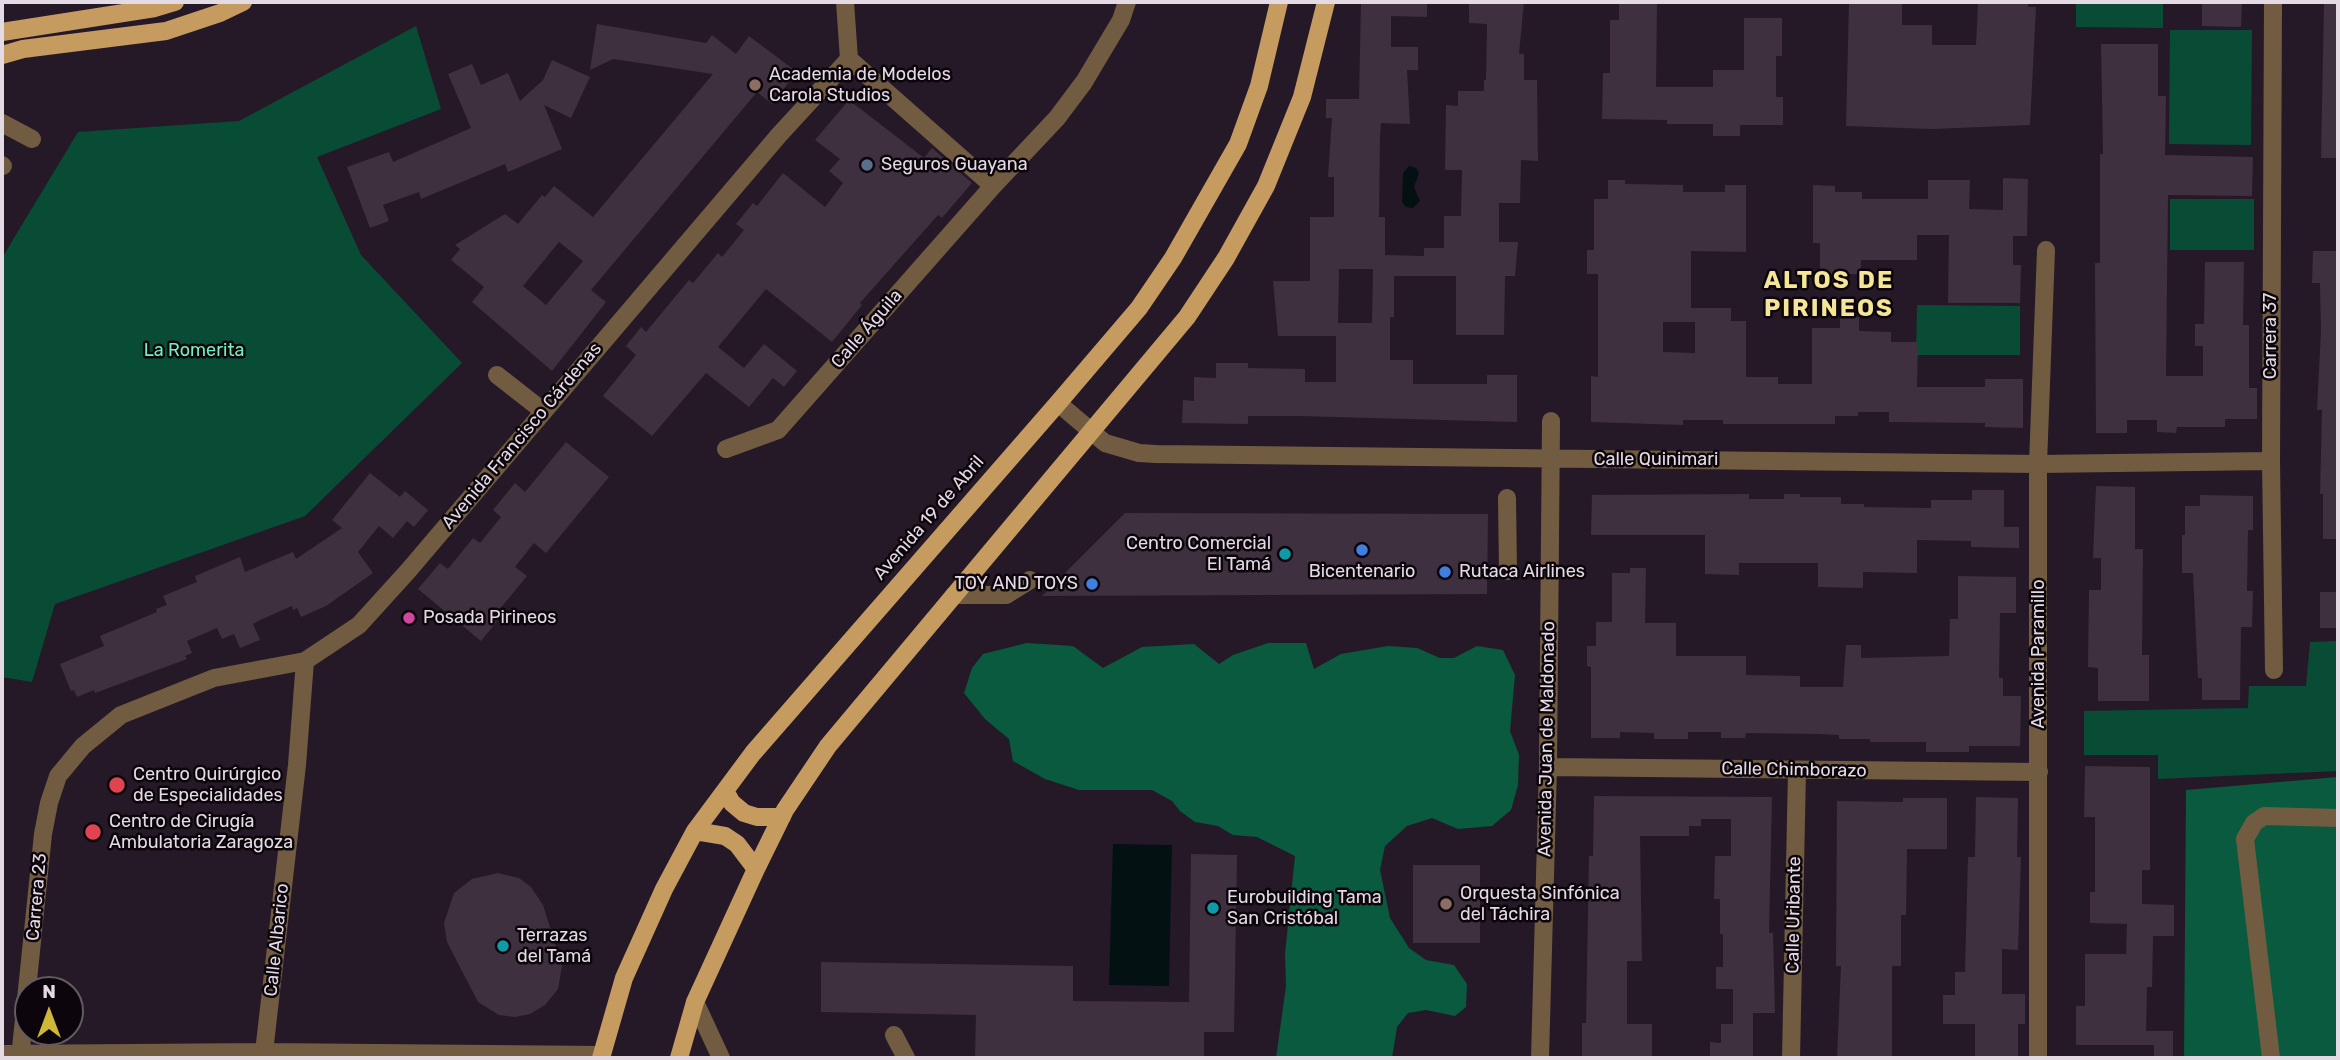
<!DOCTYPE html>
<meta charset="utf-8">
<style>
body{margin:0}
#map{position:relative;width:2340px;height:1060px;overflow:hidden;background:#261927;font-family:Rubik,sans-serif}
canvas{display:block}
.frame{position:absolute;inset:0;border:4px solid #e3dae4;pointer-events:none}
.north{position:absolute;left:14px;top:976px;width:70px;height:70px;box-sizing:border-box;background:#0c060c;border:2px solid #625b62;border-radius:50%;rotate:0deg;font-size:19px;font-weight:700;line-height:28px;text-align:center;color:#e3dae4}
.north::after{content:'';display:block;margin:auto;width:24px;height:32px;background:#cfb837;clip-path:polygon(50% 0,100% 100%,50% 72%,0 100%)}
</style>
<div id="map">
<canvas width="2340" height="1060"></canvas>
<div class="frame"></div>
<div class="north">N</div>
</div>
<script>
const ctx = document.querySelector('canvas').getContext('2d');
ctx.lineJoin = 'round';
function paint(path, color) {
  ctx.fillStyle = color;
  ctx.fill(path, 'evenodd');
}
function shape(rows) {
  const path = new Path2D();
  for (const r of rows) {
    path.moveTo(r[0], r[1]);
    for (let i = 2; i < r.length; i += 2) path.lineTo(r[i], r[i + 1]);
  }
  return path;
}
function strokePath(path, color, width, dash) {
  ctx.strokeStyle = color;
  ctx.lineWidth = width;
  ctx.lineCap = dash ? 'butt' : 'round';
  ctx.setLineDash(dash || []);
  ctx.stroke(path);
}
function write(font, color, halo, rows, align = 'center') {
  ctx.font = font + ' Rubik,sans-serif';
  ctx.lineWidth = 5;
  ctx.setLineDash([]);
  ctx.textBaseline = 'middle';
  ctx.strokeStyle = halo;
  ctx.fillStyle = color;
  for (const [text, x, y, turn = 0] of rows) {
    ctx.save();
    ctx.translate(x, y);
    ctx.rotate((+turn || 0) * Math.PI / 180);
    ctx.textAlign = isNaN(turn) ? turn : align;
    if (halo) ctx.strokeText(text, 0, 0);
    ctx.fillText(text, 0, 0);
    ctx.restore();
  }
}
const green = shape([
 [2076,2,2163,2,2163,28,2076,27],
 [416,26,441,109,317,157,361,255,462,363,305,516,55,604,32,682,2,677,2,258,78,132,239,121],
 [2170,30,2252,30,2251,145,2169,144],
 [2170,199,2254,199,2254,250,2170,250],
 [1917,305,2020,306,2020,355,1916,355],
 [2338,641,2338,771,2158,779,2158,755,2084,755,2084,711,2248,708,2249,686,2306,686,2310,642]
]);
const forest = shape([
 [1027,643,1073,646,1103,668,1142,647,1194,644,1219,664,1233,655,1268,643,1306,643,1314,669,1341,654,1388,646,1417,648,1440,658,1454,658,1477,646,1503,650,1515,675,1510,731,1519,755,1518,785,1511,810,1492,826,1458,829,1432,818,1407,826,1385,846,1380,870,1390,918,1409,948,1426,960,1454,965,1467,984,1466,1007,1455,1016,1426,1010,1408,1013,1397,1027,1392,1058,1276,1058,1286,986,1285,954,1295,856,1257,837,1233,835,1218,826,1195,822,1180,811,1172,801,1152,790,1079,790,1045,779,1013,761,1009,739,985,719,964,693,972,668,983,654],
 [2338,777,2338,1058,2184,1058,2186,790]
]);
const water = shape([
 [1409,166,1416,168,1419,173,1414,187,1420,201,1413,208,1406,207,1402,202,1403,173],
 [1113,844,1172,845,1169,986,1109,985]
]);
const building = shape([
 [1361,2,1427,2,1427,17,1391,16,1391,47,1418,47,1418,70,1407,70,1410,124,1381,123,1380,137,1379,217,1385,217,1385,255,1424,256,1424,248,1444,248,1444,216,1461,216,1462,170,1445,170,1446,105,1458,106,1458,91,1484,91,1484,80,1486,80,1487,24,1469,23,1469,2,1524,2,1519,54,1524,54,1524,80,1537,80,1538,161,1521,160,1520,203,1499,203,1499,242,1518,242,1515,276,1505,276,1504,335,1456,335,1456,276,1394,276,1394,317,1390,317,1390,360,1413,360,1413,384,1487,384,1487,375,1517,375,1517,422,1300,416,1248,416,1248,424,1182,423,1183,400,1194,401,1194,377,1216,378,1216,363,1248,363,1248,368,1305,369,1305,382,1336,382,1336,336,1278,336,1273,281,1310,281,1310,217,1334,217,1334,177,1328,177,1332,118,1326,118,1326,99,1359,99],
 [1339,269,1373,269,1372,323,1338,323],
 [1619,2,1657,2,1656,87,1713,87,1713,70,1744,70,1744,18,1782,18,1782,56,1776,56,1776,97,1783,97,1783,125,1740,125,1740,136,1713,136,1713,124,1667,124,1667,120,1602,119,1603,73,1610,73,1610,20,1619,20],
 [1849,2,1902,2,1902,25,1932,25,1932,45,1976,45,1978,2,2028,2,2028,7,2036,7,2030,125,1932,129,1846,126],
 [2202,2,2242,2,2241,27,2202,26],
 [2324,2,2338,2,2338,158,2321,158],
 [597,24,706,43,712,35,736,54,749,36,797,72,772,104,757,92,591,290,606,302,552,371,472,302,484,287,451,260,460,249,455,245,505,214,518,224,542,195,545,197,554,186,593,217,713,74,613,59,590,70],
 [559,242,583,261,546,305,523,286],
 [2101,44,2158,44,2158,96,2166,96,2165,155,2253,157,2252,196,2168,195,2166,376,2203,376,2203,346,2195,346,2195,324,2204,324,2205,262,2244,262,2243,325,2249,325,2249,388,2257,388,2257,419,2225,419,2225,427,2177,427,2176,433,2157,432,2157,420,2127,420,2127,433,2096,433,2095,263,2100,263,2100,154,2103,154],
 [552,60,590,77,571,118,544,105,562,149,508,172,505,164,421,199,419,192,383,205,389,221,370,228,347,167,389,152,393,162,471,128,448,74,472,64,481,85,508,73,520,101,543,80],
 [849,100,924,158,932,148,972,183,942,218,938,215,906,251,860,303,862,305,832,342,766,289,718,347,744,368,764,344,797,371,784,387,773,378,749,407,706,373,652,436,603,396,636,355,626,346,641,327,646,332,689,280,693,283,718,253,722,257,744,230,736,224,753,203,757,206,783,173,825,207,843,183,829,171,840,159,815,140],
 [2003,178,2028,179,2027,236,2013,236,2013,265,2021,265,2020,303,1948,303,1949,235,1917,235,1917,260,1861,260,1861,274,1843,274,1843,282,1820,281,1820,243,1813,243,1813,185,1835,186,1835,192,1862,192,1862,199,1928,199,1928,180,1970,180,1969,209,2003,210],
 [1608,180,1625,180,1625,184,1683,185,1683,192,1725,192,1725,185,1746,185,1746,252,1691,251,1691,308,1731,308,1731,321,1746,321,1746,377,1778,377,1778,384,1812,384,1812,328,1840,328,1840,317,1859,317,1859,331,1891,332,1891,342,1918,342,1917,387,1985,387,1985,379,2023,379,2023,428,1985,427,1985,423,1889,422,1889,412,1858,412,1858,416,1835,416,1835,424,1723,424,1723,420,1683,420,1683,425,1591,422,1591,376,1598,377,1598,274,1587,274,1587,250,1594,250,1594,199,1608,199],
 [1663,322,1695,322,1695,353,1663,352],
 [2313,251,2338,251,2338,539,2323,539,2323,494,2320,494,2322,410,2317,410,2321,331,2320,283,2312,283],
 [566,442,609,477,546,553,534,543,515,567,527,576,499,610,503,614,481,641,418,589,440,563,448,569,473,538,480,543,501,517,493,510,515,483,525,492],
 [370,473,400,497,405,491,428,510,414,527,407,521,393,538,379,526,358,552,373,573,326,606,301,617,297,608,293,610,292,606,260,620,253,624,260,640,240,648,234,634,222,639,217,628,187,641,192,653,185,656,187,659,95,693,94,690,77,697,74,690,71,691,60,664,104,646,100,636,157,612,156,609,167,605,163,596,197,582,195,576,240,557,245,572,293,552,296,559,342,528,332,520],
 [2096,486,2135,487,2135,549,2143,549,2142,655,2149,655,2149,701,2098,701,2098,668,2088,667,2089,590,2101,590,2101,558,2093,558],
 [1972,490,2004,490,2004,527,2019,527,2019,548,1971,547,1971,541,1917,540,1917,573,1863,572,1863,588,1818,587,1818,563,1739,563,1739,575,1705,574,1705,535,1591,535,1592,495,1749,494,1749,499,1784,499,1784,494,1800,494,1800,497,1841,497,1841,504,1864,504,1864,507,1931,508,1931,500,1972,500],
 [2200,495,2253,496,2253,530,2248,530,2247,591,2253,591,2252,627,2241,627,2240,700,2202,700,2202,678,2198,678,2193,573,2182,573,2182,535,2185,535,2185,506,2200,506],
 [1125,513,1488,514,1487,594,1042,596],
 [1630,568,1646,568,1645,623,1676,623,1676,656,1746,656,1746,675,1800,676,1800,687,1843,687,1846,645,1861,645,1861,658,1949,656,1950,619,1958,619,1958,576,2016,577,2016,613,2000,613,1999,678,2003,678,2003,696,2021,696,2020,746,1969,746,1969,752,1926,752,1926,742,1870,742,1870,739,1839,739,1839,735,1819,734,1746,733,1745,738,1721,738,1721,732,1688,732,1688,739,1654,739,1654,733,1620,732,1620,738,1591,738,1591,667,1587,666,1587,646,1596,646,1596,622,1612,622,1612,573,1630,573],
 [2320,592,2338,592,2338,628,2320,628],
 [2085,766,2150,767,2150,870,2142,870,2142,904,2174,905,2174,936,2153,936,2152,987,2147,987,2146,1031,2173,1031,2173,1058,2154,1058,2154,1045,2076,1045,2076,1006,2085,1006,2085,954,2126,954,2127,924,2090,923,2090,892,2095,892,2095,817,2084,817],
 [1594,796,1772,797,1769,933,1773,933,1775,1013,1753,1013,1753,1058,1710,1058,1710,1042,1721,1043,1721,1024,1733,1024,1733,989,1716,989,1716,967,1723,967,1723,934,1720,934,1720,899,1714,899,1715,856,1731,856,1731,819,1701,819,1701,826,1689,826,1689,836,1640,836,1642,961,1627,961,1627,1024,1652,1024,1652,1058,1582,1058,1582,1023,1586,1023,1589,856,1593,856],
 [1976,797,2018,798,2017,857,2021,857,2018,950,2002,949,2002,994,2025,994,2025,1024,2018,1024,2018,1058,1975,1058,1975,1024,1943,1024,1943,995,1955,995,1955,972,1965,972,1968,857,1975,857],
 [1903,798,1947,798,1947,849,1907,849,1906,915,1901,915,1901,966,1892,966,1892,1058,1837,1058,1841,966,1836,966,1837,801,1903,802],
 [1191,854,1237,855,1234,1032,1204,1032,1204,1058,975,1058,976,1015,821,1012,821,962,1073,966,1073,1001,1189,1002],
 [1413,865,1480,865,1480,943,1413,943],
 [498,873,519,878,531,887,543,905,562,966,558,989,545,1005,530,1014,515,1017,499,1015,478,1002,447,942,444,923,454,893,472,879]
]);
const minor = shape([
 [2273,2,2271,461,2274,670],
 [849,59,993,186],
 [2,123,32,139],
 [2,165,3,166],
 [497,375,543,411],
 [1058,403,1105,443,1139,453,1156,454,2038,464,2271,461],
 [726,449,778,430,993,186,1057,118,1084,82,1121,20,1127,2],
 [1507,498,1508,571],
 [954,595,1006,595,1030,580],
 [1548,767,2039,772],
 [695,1002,721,1058],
 [894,1035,906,1058],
 [264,1052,297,765,305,661],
 [2,1054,264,1052,601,1055],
 [20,1058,43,834,49,803,58,776,83,746,121,715,214,678,305,661,359,625,408,571,779,135,849,59,845,2],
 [1540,1058,1548,767,1551,421],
 [1791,1058,1797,771],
 [2038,1058,2038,464,2046,250],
 [2271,1058,2245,839,2254,823,2264,816,2338,818]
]);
const major = shape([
 [2,32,155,8,175,2],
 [2,55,23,49,166,31,220,13,243,2],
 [725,791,732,803,744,813,757,817,782,817],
 [695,831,725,836,737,844,756,869],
 [601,1058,624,978,664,889,695,831,753,753,1058,403,1139,308,1173,258,1238,144,1259,86,1279,2],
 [679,1058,695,1002,756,869,785,810,828,746,1187,317,1226,258,1266,186,1302,97,1326,2]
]);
const markers = [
 [755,85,7,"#8d6e63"],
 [867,165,7,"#5c6f8a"],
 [1362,550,7,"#3f7fe0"],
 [1285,554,7,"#0f9aa8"],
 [1445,572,7,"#3f7fe0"],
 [1092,584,7,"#3f7fe0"],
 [409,618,7,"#d1479c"],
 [117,785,9,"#e0444e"],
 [93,832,9,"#e0444e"],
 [1446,904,7,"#8d6e63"],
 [1213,908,7,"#0f9aa8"],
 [503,946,7,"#0f9aa8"]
];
const poiNames = [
 ["Academia de Modelos",769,75],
 ["Carola Studios",769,96],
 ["Seguros Guayana",881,165],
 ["Centro Comercial",1271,544,"right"],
 ["El Tamá",1271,565,"right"],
 ["Bicentenario",1362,572,"center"],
 ["Rutaca Airlines",1459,572],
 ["TOY AND TOYS",1078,584,"right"],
 ["Posada Pirineos",423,618],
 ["Centro Quirúrgico",133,775],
 ["de Especialidades",133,796],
 ["Centro de Cirugía",109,822],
 ["Ambulatoria Zaragoza",109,843],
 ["Orquesta Sinfónica",1460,894],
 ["del Táchira",1460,915],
 ["Eurobuilding Tama",1227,898],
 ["San Cristóbal",1227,919],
 ["Terrazas",517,936],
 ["del Tamá",517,957]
];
const streetNames = [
 ["Calle Águila",867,329,-49],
 ["Carrera 37",2271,336,-90],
 ["Avenida Francisco Cárdenas",522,436,-50],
 ["Calle Quinimari",1656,460],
 ["Avenida 19 de Abril",929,518,-49],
 ["Avenida Paramillo",2039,654,-90],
 ["Avenida Juan de Maldonado",1547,739,-89],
 ["Calle Chimborazo",1794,770,1],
 ["Carrera 23",37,897,-85],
 ["Calle Uribante",1794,915,-89],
 ["Calle Albarico",277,940,-84]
];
const parkNames = [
 ["La Romerita",194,351]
];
const districtNames = [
 ["ALTOS DE",1829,281],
 ["PIRINEOS",1829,309]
];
paint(green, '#094c35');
paint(forest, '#095a3e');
paint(water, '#031113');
paint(building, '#3e303f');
strokePath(minor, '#715c41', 18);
strokePath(major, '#c59b60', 18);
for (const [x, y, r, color] of markers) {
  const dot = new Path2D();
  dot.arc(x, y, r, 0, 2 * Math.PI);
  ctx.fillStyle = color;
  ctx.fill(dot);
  strokePath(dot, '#0c060c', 2.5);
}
write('18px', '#e3dae4', '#0c060c', poiNames, 'left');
write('18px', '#e3dae4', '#0c060c', streetNames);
write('18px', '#73f1bb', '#0c060c', parkNames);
ctx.letterSpacing = '2px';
write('bold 24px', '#f5e596', '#0c060c', districtNames);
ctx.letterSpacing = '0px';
</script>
